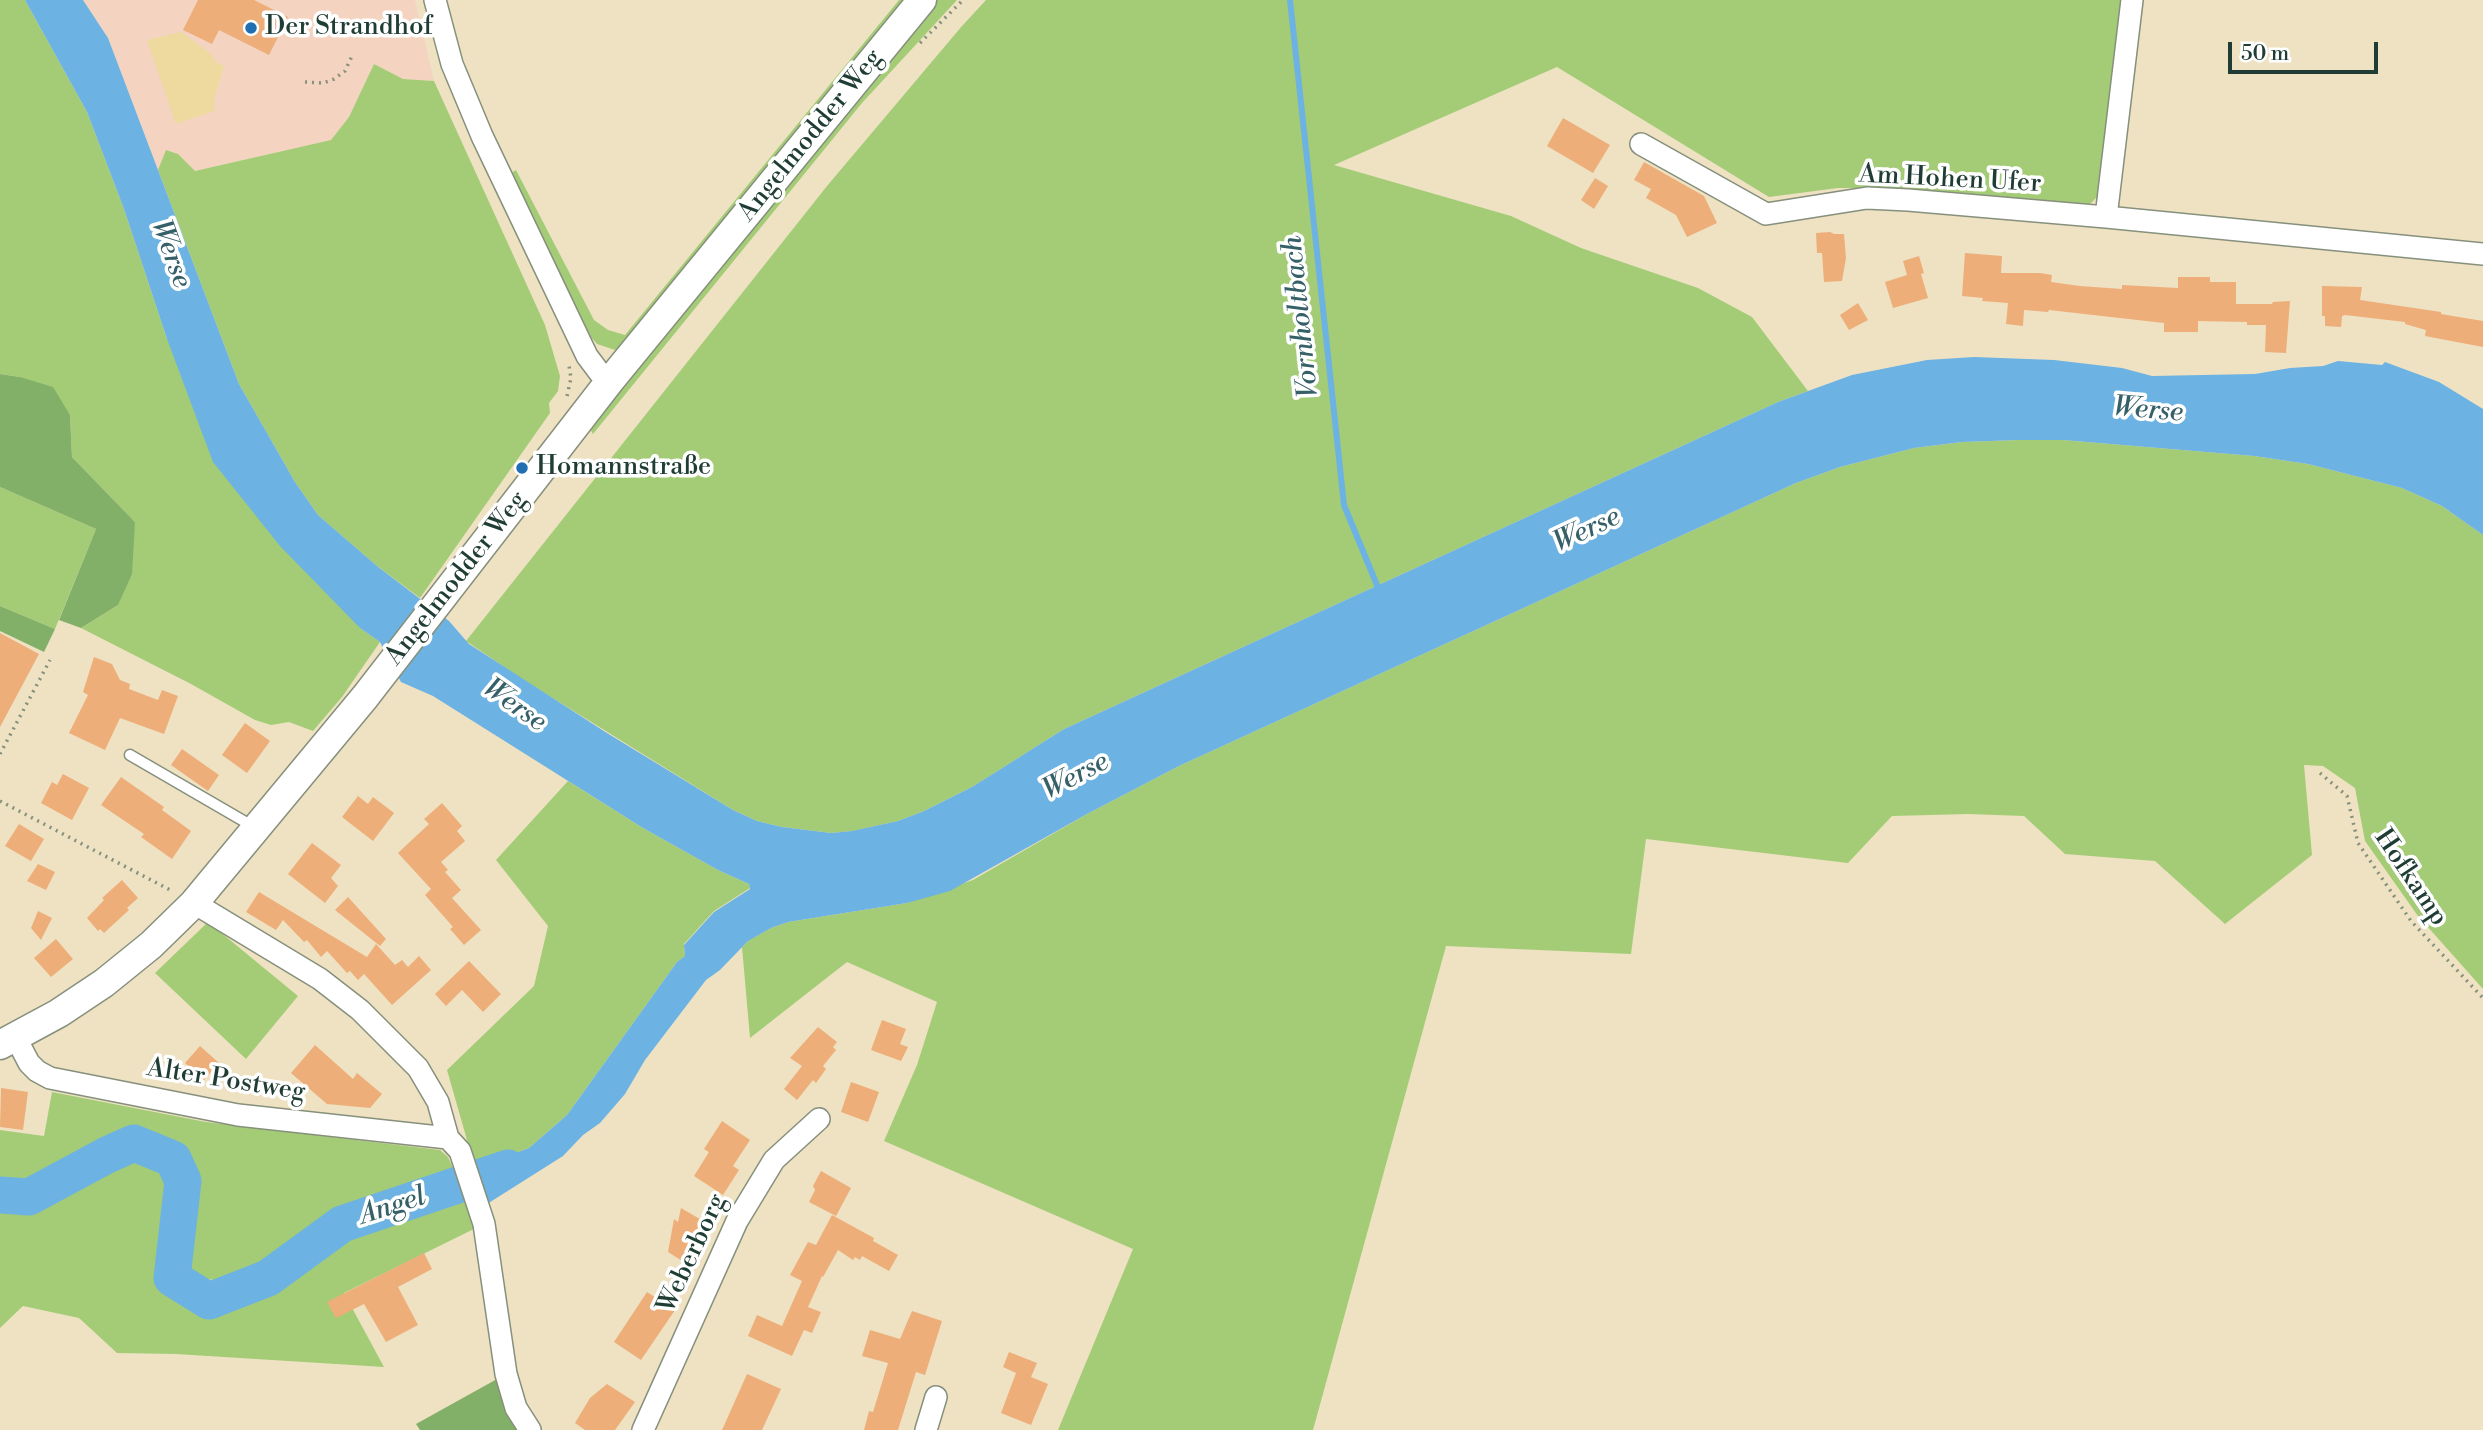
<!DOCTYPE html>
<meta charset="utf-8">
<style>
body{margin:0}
#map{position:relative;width:2483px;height:1430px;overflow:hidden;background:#eee2c3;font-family:"Libre Bodoni",serif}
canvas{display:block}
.scale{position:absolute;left:2228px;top:42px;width:150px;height:32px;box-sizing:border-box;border:4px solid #1f3d34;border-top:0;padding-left:9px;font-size:21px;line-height:24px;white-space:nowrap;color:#1f3d34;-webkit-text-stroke:5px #fff;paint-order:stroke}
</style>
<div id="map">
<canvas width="2483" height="1430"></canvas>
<div class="scale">50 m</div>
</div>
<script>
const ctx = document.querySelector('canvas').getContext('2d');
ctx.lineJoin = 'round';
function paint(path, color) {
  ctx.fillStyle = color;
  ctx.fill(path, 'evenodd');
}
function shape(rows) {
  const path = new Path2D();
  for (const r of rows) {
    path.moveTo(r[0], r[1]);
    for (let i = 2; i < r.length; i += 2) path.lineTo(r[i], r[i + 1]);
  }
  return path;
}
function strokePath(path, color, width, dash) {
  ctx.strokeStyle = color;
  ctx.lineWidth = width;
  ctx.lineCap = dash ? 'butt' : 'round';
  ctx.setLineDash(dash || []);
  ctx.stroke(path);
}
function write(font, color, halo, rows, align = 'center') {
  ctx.font = font + ' "Libre Bodoni",serif';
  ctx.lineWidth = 7;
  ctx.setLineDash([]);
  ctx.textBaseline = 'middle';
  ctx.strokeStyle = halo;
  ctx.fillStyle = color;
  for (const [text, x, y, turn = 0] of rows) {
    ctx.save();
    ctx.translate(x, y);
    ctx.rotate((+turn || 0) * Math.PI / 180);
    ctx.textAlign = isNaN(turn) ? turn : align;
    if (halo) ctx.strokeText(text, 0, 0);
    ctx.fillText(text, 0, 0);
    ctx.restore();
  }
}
const built = shape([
 [83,0,415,0,434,81,402,79,374,64,349,117,331,140,195,171,178,154,166,150,158,170,108,38]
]);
const green = shape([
 [0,0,25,0,87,112,124,209,167,339,360,628,380,642,342,697,313,731,289,722,271,725,255,720,191,684,81,628,118,605,135,522,72,457,70,415,20,377,0,374],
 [899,0,910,0,631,342,615,350,597,344,584,329,509,174,516,170,594,320,608,330,625,335],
 [931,0,957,0,862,103,593,434,590,429,622,383],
 [986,0,2123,0,2100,194,2089,205,1879,188,1838,188,1769,197,1557,67,1334,165,1511,216,1581,248,1698,288,1752,317,1808,391,1778,402,1064,729,972,787,924,811,898,821,853,831,831,833,782,827,757,821,733,810,522,679,466,641,827,186,962,26],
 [374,64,403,79,434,81,545,325,560,376,558,391,549,403,550,413,420,598,377,566,318,515,295,482,239,384,158,170,166,150,178,154,195,171,331,140,349,117],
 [2018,440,2063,440,2254,456,2308,464,2402,488,2442,506,2483,535,2483,989,2418,916,2365,841,2355,788,2323,766,2304,765,2312,855,2225,924,2155,861,2065,854,2024,816,1968,814,1892,816,1848,863,1646,839,1631,954,1446,946,1313,1430,1058,1430,1133,1249,884,1141,917,1065,937,1002,847,962,750,1038,742,947,749,940,771,928,788,922,907,903,973,880,1087,814,1179,766,1796,483,1840,467,1914,448,1962,442],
 [0,487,96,529,55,629,0,606],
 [568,781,643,828,718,870,749,884,750,888,714,911,684,944,685,956,677,962,567,1115,529,1148,475,1168,447,1070,534,986,548,926,496,860],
 [208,922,298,996,246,1059,155,973],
 [52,1092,206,1122,440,1150,448,1157,455,1172,339,1210,304,1235,265,1266,224,1282,197,1277,184,1265,188,1181,175,1155,135,1139,104,1151,30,1191,0,1189,0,1130,44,1136],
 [134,1143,173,1159,183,1181,172,1278,209,1300,268,1278,342,1224,462,1201,480,1212,484,1224,344,1293,384,1367,176,1354,117,1353,79,1318,23,1306,0,1328,0,1195,29,1197,107,1155]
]);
const forest = shape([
 [0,374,20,377,53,387,70,415,72,457,135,522,132,574,118,605,81,628,59,620,96,529,0,487],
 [0,606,55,629,44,652,0,631],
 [506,1374,530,1430,420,1430,416,1424]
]);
const sand = shape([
 [181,32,210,53,217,63,224,66,214,99,214,111,176,124,147,40]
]);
const water = shape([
 [25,0,83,0,108,38,239,384,295,482,318,515,377,566,449,621,469,644,607,733,733,810,757,821,782,827,831,833,852,831,898,821,924,811,972,787,1064,729,1778,402,1852,375,1927,360,1974,357,2054,360,2122,368,2152,376,2255,374,2290,368,2323,366,2338,361,2382,365,2385,362,2439,382,2483,409,2483,535,2442,506,2402,488,2308,464,2254,456,2063,440,2018,440,1962,442,1914,448,1840,467,1796,483,1179,766,1087,814,950,891,907,903,788,922,771,928,748,941,720,970,706,980,645,1060,625,1094,600,1123,583,1135,563,1156,487,1204,475,1168,529,1148,567,1115,677,962,685,956,684,945,714,912,750,889,749,884,718,870,643,828,433,696,401,682,380,642,360,628,280,546,213,462,167,339,124,209,87,112]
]);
const stream = shape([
 [1290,0,1344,505,1379,590]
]);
const river = shape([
 [0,1195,29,1197,107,1155,134,1143,173,1159,183,1181,172,1278,209,1301,268,1278,342,1224,508,1168]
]);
const building = shape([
 [198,0,254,0,288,17,269,55,219,30,212,44,183,30],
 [1563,118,1610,145,1593,173,1547,146],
 [1644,162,1704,196,1717,223,1687,237,1676,215,1646,198,1651,189,1634,180],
 [1595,178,1608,186,1594,209,1581,200],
 [1830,232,1834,234,1844,234,1846,258,1842,281,1824,282,1822,253,1817,253,1816,233],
 [1965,253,2002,256,2001,273,2040,273,2052,275,2051,282,2080,286,2122,289,2122,285,2178,288,2178,277,2210,277,2210,282,2236,282,2236,304,2272,304,2273,302,2290,301,2286,353,2265,352,2266,325,2247,325,2247,322,2198,321,2198,332,2164,332,2164,323,2049,310,2048,312,2024,310,2023,326,2006,324,2008,303,1982,301,1983,298,1962,296],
 [1919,256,1924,273,1921,274,1928,298,1893,308,1885,282,1907,275,1903,261],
 [2322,286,2362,287,2360,300,2441,312,2441,314,2483,321,2483,347,2425,336,2426,330,2405,324,2405,322,2345,315,2342,316,2341,327,2325,326,2325,316,2322,316],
 [1858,303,1868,320,1849,330,1840,315],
 [0,633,39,654,0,727],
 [94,657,112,664,120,680,130,684,129,689,158,700,162,690,178,696,164,734,120,718,105,750,69,733,88,695,83,692],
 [245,723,270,741,247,773,222,755],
 [182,749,219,775,208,791,171,765],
 [63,774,89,788,72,820,41,803,52,782,57,785],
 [121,777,164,807,162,810,191,831,172,859,141,837,144,834,101,805],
 [358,796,368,804,373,797,394,813,373,841,342,817],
 [442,803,462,826,457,831,465,841,441,862,448,870,445,872,461,890,452,898,481,930,464,945,450,929,453,927,425,895,431,889,398,853,429,824,424,819],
 [19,824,44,839,31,861,5,846],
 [312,843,341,865,331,878,338,886,325,903,288,874],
 [38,864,55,872,46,890,27,881],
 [122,880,138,898,127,908,129,910,104,933,100,929,98,931,87,918,104,900,102,898],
 [259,892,367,957,376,944,395,965,402,960,408,967,419,956,431,970,392,1005,364,974,358,980,350,971,347,973,327,951,321,957,307,940,304,942,283,920,276,930,246,912],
 [348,897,386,939,380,946,335,910],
 [38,911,52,918,41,940,31,928],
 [56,939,73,959,51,977,34,958],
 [469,961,501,994,483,1012,462,990,446,1006,435,994],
 [882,1020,906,1029,900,1044,908,1047,901,1061,871,1050],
 [818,1027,837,1042,833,1047,836,1050,823,1066,826,1069,816,1083,813,1080,797,1100,784,1089,802,1066,790,1058],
 [315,1045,353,1079,357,1073,382,1094,370,1108,327,1104,291,1073],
 [200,1046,219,1063,204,1080,185,1063],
 [851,1082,879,1092,868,1122,841,1112],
 [1,1088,28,1092,23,1130,0,1127],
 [722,1121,750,1140,733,1166,739,1170,723,1195,694,1176,709,1152,704,1149],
 [821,1171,851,1188,836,1216,809,1202,815,1190,813,1186],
 [681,1208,710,1225,687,1264,668,1252,674,1219,678,1222],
 [832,1215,874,1238,873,1241,898,1255,889,1271,862,1256,860,1260,855,1257,853,1260,838,1250,823,1277,822,1276,808,1307,821,1312,812,1333,804,1330,792,1356,748,1336,757,1315,782,1326,802,1281,790,1275,808,1242,816,1245],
 [424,1253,432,1269,398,1287,418,1325,386,1342,364,1304,336,1318,327,1302],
 [647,1292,675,1310,641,1360,614,1342],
 [912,1311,942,1321,925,1375,916,1372,898,1430,864,1430,869,1411,873,1412,888,1363,862,1356,870,1330,900,1339],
 [1009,1352,1037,1363,1031,1377,1048,1384,1031,1425,1001,1413,1016,1373,1003,1367],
 [747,1374,781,1389,762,1430,722,1430],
 [607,1384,635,1402,615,1430,585,1430,575,1423,590,1398]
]);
const path = shape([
 [920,43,963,0],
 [305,82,323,83,334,79,345,71,352,56],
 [567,396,571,378,569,366],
 [0,754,50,660],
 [2320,773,2347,796,2358,843,2411,921,2483,998],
 [0,801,172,891]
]);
const lane = shape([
 [130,755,254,827]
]);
const street = shape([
 [435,0,452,64,482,136,587,356,599,372,609,382],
 [1641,144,1766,214,1867,198,1908,200,2106,217,2483,254],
 [2106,217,2132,0],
 [194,903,320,979,360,1010,418,1068,438,1102,448,1138],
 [16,1038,29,1063,37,1071,50,1078,238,1115,448,1138,460,1151,484,1224,506,1374,516,1408,530,1430],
 [643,1430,737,1221,774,1160,819,1119],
 [926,1430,936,1397]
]);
const secondary = shape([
 [0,1045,59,1013,104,983,151,945,194,903,365,697,609,382,922,0]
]);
const markers = [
 [251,28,7,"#1f6fb2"],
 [522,468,7,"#1f6fb2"]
];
const poiNames = [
 ["Der Strandhof",265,28],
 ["Homannstraße",536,468]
];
const streetNames = [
 ["Angelmodder Weg",811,136,-51],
 ["Am Hohen Ufer",1950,180,3],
 ["Angelmodder Weg",457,579,-52],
 ["Hofkamp",2410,878,56],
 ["Alter Postweg",226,1081,9],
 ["Weberborg",693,1254,-65]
];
const waterNames = [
 ["Werse",170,254,70],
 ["Vornholtbach",1302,317,-96],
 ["Werse",2148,411,5],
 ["Werse",1587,531,-25],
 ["Werse",514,706,35],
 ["Werse",1076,777,-28],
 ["Angel",393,1207,-18]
];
paint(built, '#f4d3c0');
paint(green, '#a4cc77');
paint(forest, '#83b068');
paint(sand, '#eeda9e');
paint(water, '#6cb2e2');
strokePath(stream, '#6cb2e2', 6);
strokePath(river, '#6cb2e2', 37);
paint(building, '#edae79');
strokePath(lane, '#86907c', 13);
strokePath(street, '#86907c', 24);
strokePath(secondary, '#86907c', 31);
strokePath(path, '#86907c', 3.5, [2, 5]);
strokePath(lane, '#fff', 10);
strokePath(street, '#fff', 21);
strokePath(secondary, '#fff', 28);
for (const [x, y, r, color] of markers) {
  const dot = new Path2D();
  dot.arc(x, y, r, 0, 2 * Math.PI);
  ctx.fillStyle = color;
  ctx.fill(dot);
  strokePath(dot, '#fff', 2.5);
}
write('26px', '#1f3d34', '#fff', poiNames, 'left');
write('26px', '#1f3d34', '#fff', streetNames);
write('italic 28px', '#366068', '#fff', waterNames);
</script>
